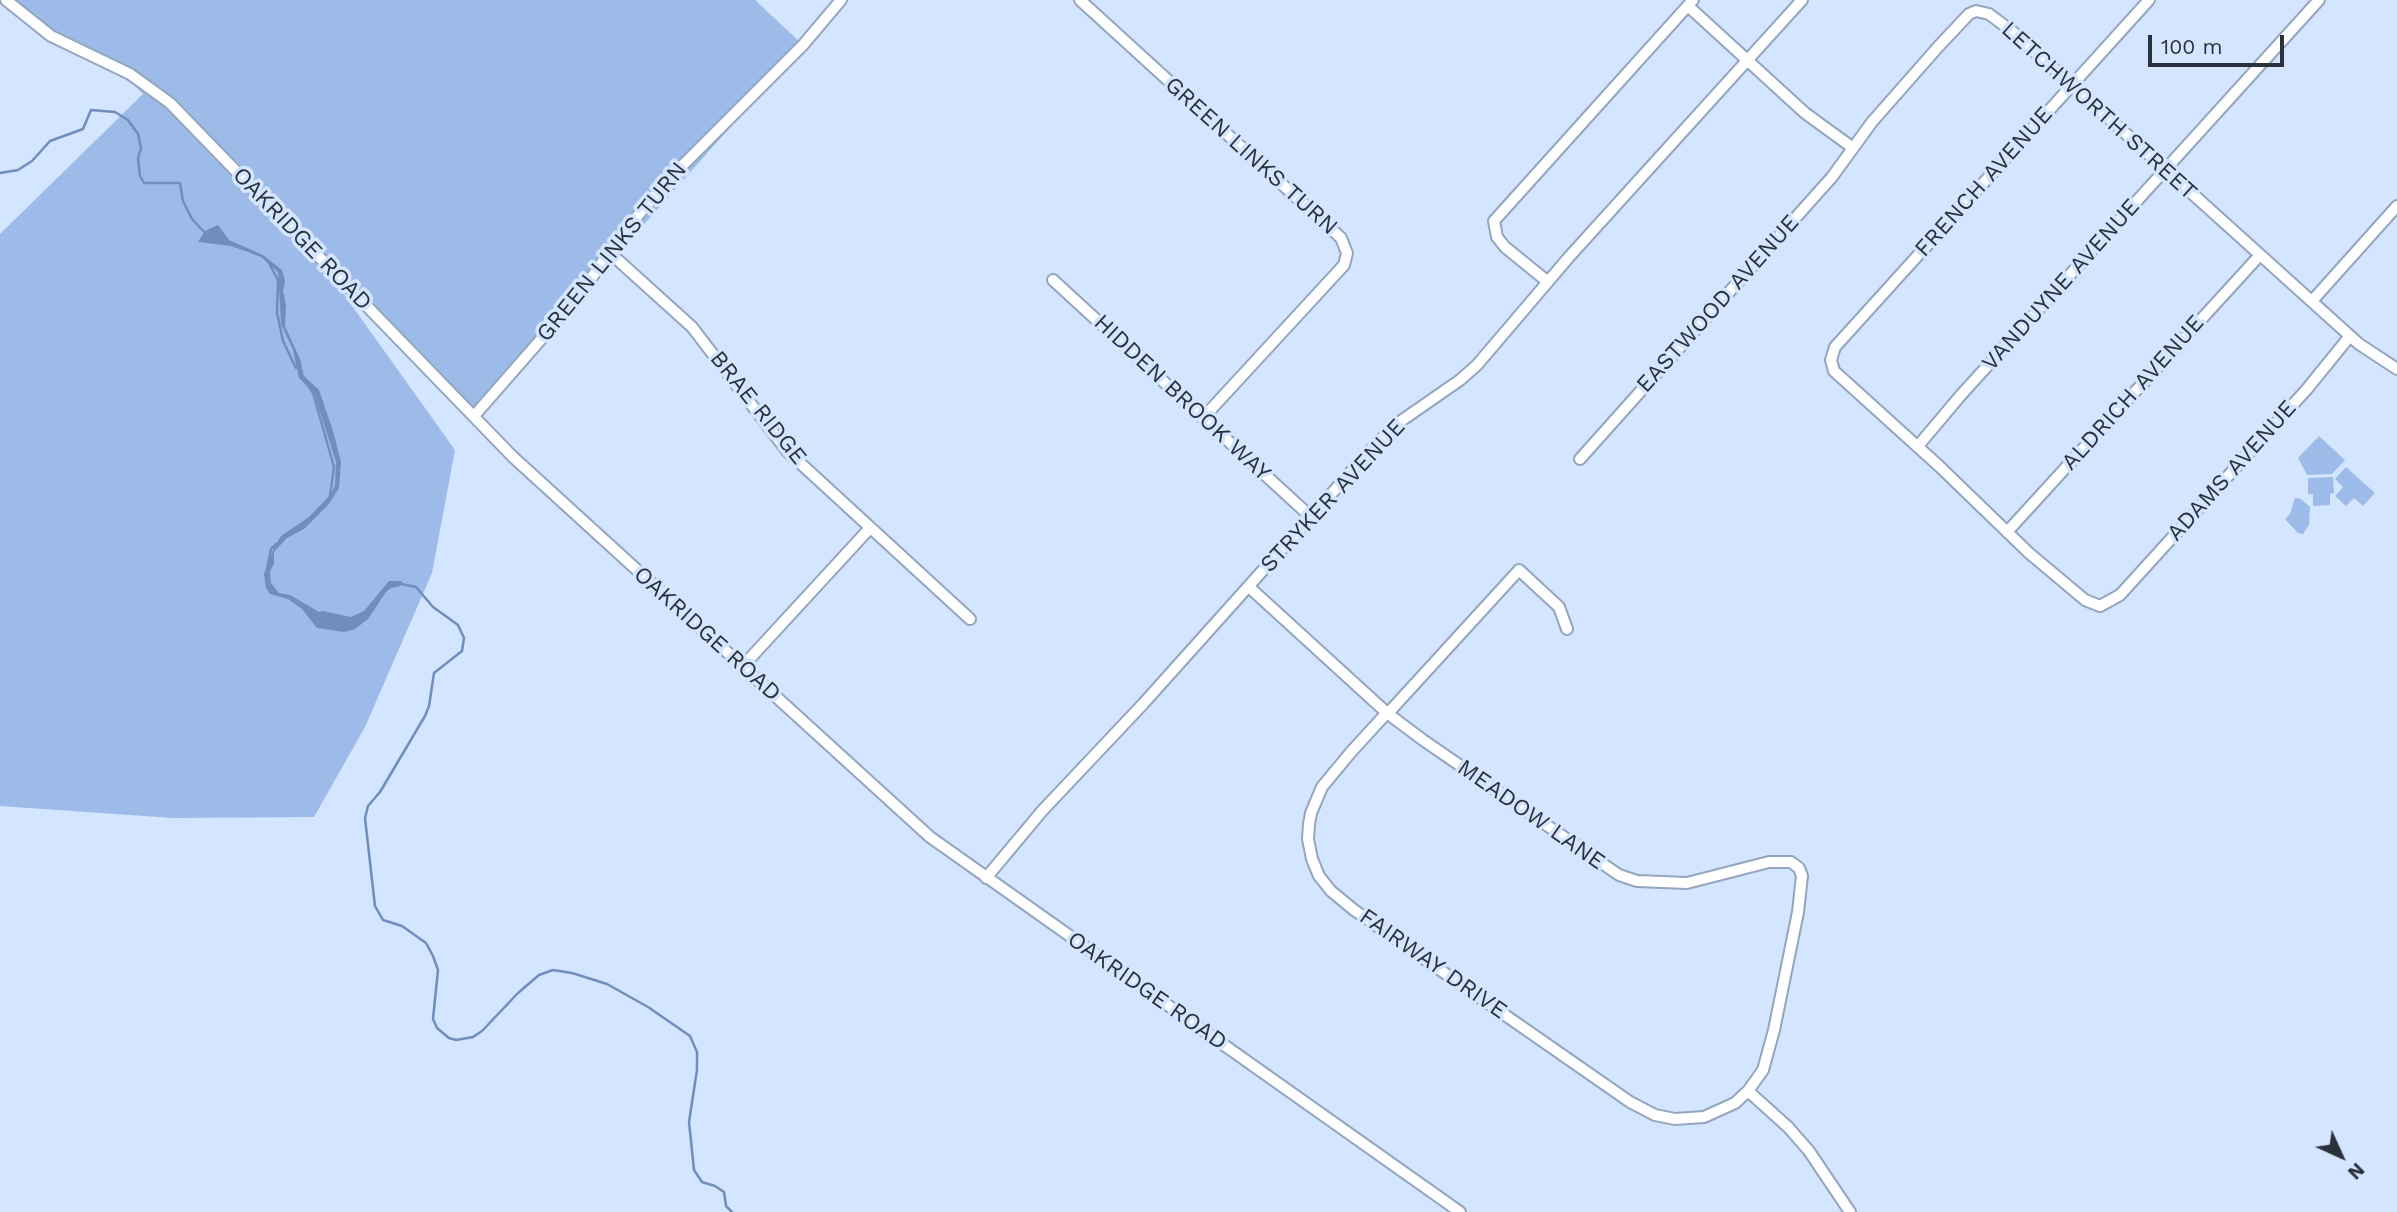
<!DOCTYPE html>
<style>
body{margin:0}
#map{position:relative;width:2397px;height:1212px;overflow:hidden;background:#d3e5ff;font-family:"Work Sans",sans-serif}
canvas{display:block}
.north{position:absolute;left:2306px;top:1121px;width:70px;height:70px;-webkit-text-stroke:5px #d3e5ff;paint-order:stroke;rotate:135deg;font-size:19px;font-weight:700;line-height:28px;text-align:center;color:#2a313a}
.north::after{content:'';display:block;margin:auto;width:24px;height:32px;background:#2a313a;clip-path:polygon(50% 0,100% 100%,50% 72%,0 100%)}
.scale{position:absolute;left:2148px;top:35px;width:136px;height:32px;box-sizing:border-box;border:4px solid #2a313a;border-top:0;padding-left:9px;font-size:21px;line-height:24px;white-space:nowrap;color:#2a313a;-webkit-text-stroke:5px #d3e5ff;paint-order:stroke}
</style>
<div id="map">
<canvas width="2397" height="1212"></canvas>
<div class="north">N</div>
<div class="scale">100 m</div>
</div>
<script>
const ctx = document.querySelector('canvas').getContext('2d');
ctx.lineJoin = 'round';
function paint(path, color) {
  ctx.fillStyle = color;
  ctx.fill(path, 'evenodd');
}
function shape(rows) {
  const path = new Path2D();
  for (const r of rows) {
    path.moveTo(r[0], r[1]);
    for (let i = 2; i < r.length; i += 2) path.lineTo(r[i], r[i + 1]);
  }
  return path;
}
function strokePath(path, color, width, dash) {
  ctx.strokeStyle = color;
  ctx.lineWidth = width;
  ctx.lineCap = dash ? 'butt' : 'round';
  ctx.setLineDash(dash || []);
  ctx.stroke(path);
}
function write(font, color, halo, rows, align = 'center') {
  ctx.font = font + ' "Work Sans",sans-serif';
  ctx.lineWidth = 7;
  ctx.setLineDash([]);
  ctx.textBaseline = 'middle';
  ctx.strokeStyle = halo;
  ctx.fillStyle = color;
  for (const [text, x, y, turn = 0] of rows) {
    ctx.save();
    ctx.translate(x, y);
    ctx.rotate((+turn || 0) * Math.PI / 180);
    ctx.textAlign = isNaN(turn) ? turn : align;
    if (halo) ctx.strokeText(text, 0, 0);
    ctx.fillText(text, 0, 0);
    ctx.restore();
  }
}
const green = shape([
 [9,0,755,0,803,45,474,416,335,282,455,450,432,573,365,727,314,817,173,818,0,806,0,234,143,94,116,67,46,32],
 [2319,436,2345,460,2332,474,2307,475,2298,458],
 [2346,467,2375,493,2363,506,2354,498,2346,506,2335,496,2343,487,2335,479],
 [2333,477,2334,493,2330,494,2330,505,2313,506,2313,494,2308,494,2308,478],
 [2295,498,2301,499,2310,507,2309,525,2303,534,2298,533,2285,519,2290,514]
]);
const water = shape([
 [218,225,229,240,263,255,282,270,285,281,283,291,286,305,285,326,300,359,304,376,319,390,333,431,341,462,339,488,329,504,304,529,287,538,274,552,274,563,270,572,271,583,279,593,290,595,319,612,323,611,351,617,364,611,389,581,402,581,400,586,391,588,386,592,368,619,355,629,344,632,317,628,302,609,288,599,270,594,266,588,264,574,274,547,281,536,309,517,331,494,335,485,336,462,314,393,299,378,293,350,281,324,278,272,261,257,248,252,231,246,198,242,205,231]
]);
const stream = shape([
 [0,173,18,170,32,161,50,141,83,129,91,110,115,112,128,120,138,134,141,148,138,158,140,176,144,183,180,183,183,201,192,219,206,234],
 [269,263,278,280,277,313,283,341,296,368],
 [308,385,313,393,334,467,330,496],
 [267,569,271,549,276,544],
 [397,583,416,587,433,607,458,625,464,638,462,651,434,673,429,706,425,716,380,792,368,806,365,818,375,906,383,920,402,926,426,943,433,956,438,970,433,1019,437,1028,449,1038,456,1040,473,1037,482,1031,518,993,539,975,553,970,572,973,607,984,648,1007,690,1036,697,1052,697,1070,689,1122,694,1170,702,1182,715,1186,724,1192,726,1206,732,1212]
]);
const minor = shape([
 [6,0,51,36,130,74,170,103,513,457,930,837,1460,1212],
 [1080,0,1341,238,1347,253,1344,265,1203,418],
 [2149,0,1835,347,1831,360,1834,371,1939,466,2029,553,2085,600,2100,606,2120,595,2307,389,2350,336],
 [1688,6,1805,113,1853,148],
 [609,252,692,327,787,451,970,619],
 [1053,280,1311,517],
 [1548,282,1505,247,1497,237,1494,221,1693,0],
 [2312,301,2397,206],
 [474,416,578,297,623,233,667,181,803,45,841,0],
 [1918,446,1961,395,2319,0],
 [1580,459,1832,177,1872,122,1938,47,1969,14,1976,11,1989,14,2013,32,2359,344,2397,369],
 [2007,532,2260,255],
 [1249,587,1387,713,1423,740,1619,875,1637,881,1687,883,1769,862,1791,862,1799,868,1802,876,1798,912,1774,1030,1763,1070,1748,1091,1735,1103,1704,1117,1675,1119,1655,1115,1630,1102,1354,910,1331,891,1319,876,1312,859,1308,839,1309,824,1311,813,1322,787,1351,752,1384,716,1387,713,1391,710,1519,570,1559,607,1567,629],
 [743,666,870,528],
 [986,878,1042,811,1143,704,1376,444,1401,421,1460,380,1477,365,1569,257,1802,0],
 [1748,1091,1788,1127,1809,1151,1850,1212]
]);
const streetNames = [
 ["LETCHWORTH STREET",2099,111,42],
 ["GREEN LINKS TURN",1251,156,42],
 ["FRENCH AVENUE",1984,182,-48],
 ["OAKRIDGE ROAD",302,239,46],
 ["GREEN LINKS TURN",612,252,-51],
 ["VANDUYNE AVENUE",2061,285,-48],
 ["EASTWOOD AVENUE",1718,304,-48],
 ["ALDRICH AVENUE",2133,393,-48],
 ["HIDDEN BROOK WAY",1182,398,43],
 ["BRAE RIDGE",758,408,51],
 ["ADAMS AVENUE",2232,471,-48],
 ["STRYKER AVENUE",1333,496,-47],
 ["OAKRIDGE ROAD",707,634,42],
 ["MEADOW LANE",1531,815,35],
 ["FAIRWAY DRIVE",1433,964,35],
 ["OAKRIDGE ROAD",1147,991,35]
];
paint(green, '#9cbbe8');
paint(water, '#708ebb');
strokePath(stream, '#708ebb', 2.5);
strokePath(minor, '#94a5be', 14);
strokePath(minor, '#fff', 10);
write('23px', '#2a313a', '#d3e5ff', streetNames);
</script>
